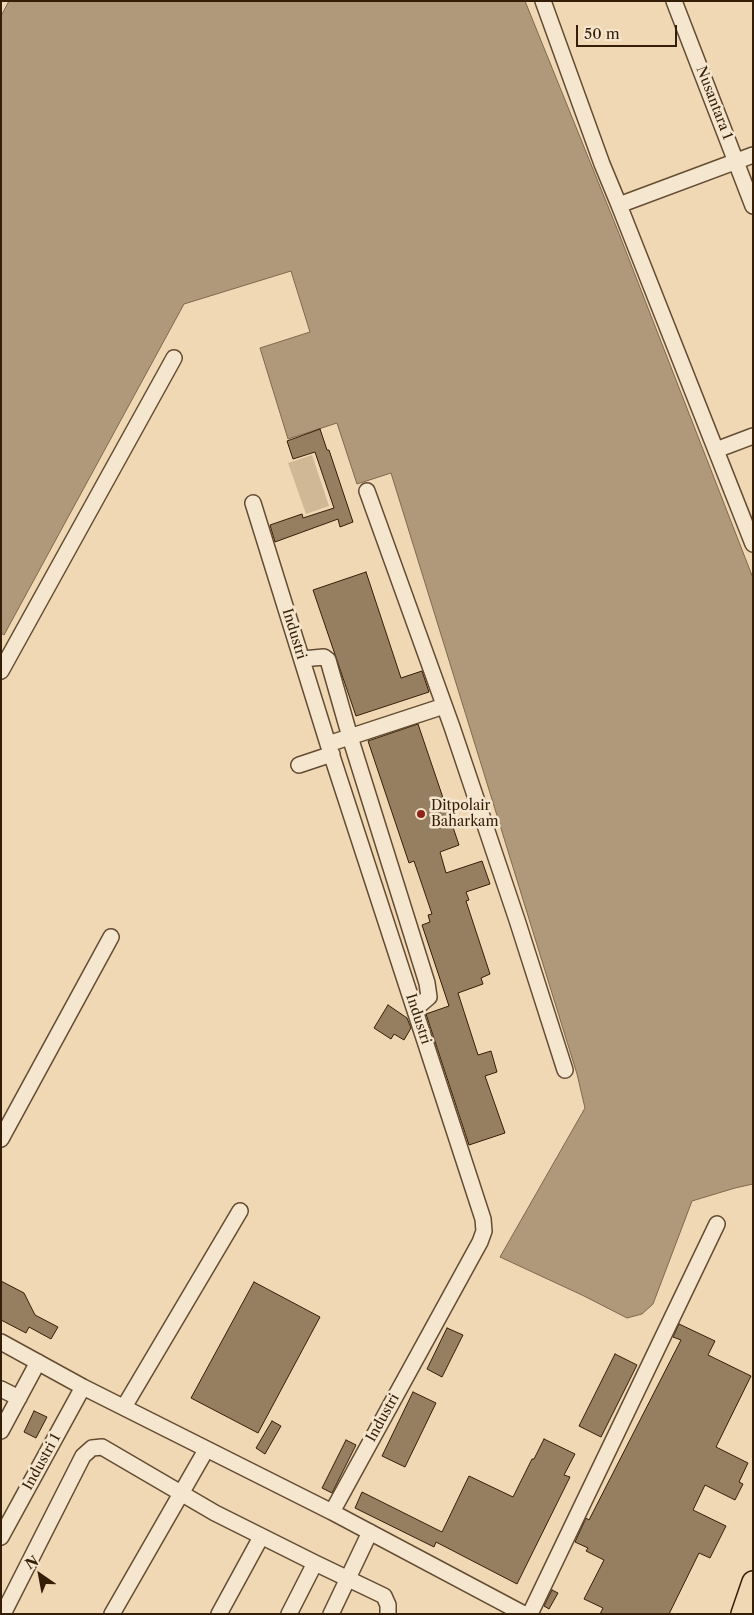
<!DOCTYPE html>
<style>
body{margin:0}
#map{position:relative;width:754px;height:1615px;overflow:hidden;background:#f0d8b5;font-family:"Libre Caslon Text",serif}
canvas{display:block}
.frame{position:absolute;inset:0;border:2px solid #351e07;pointer-events:none}
.north{position:absolute;left:15px;top:1550px;width:50px;height:50px;-webkit-text-stroke:4px #f5e6cf;paint-order:stroke;rotate:327deg;font-size:14px;font-weight:700;line-height:20px;text-align:center;color:#351e07}
.north::after{content:'';display:block;margin:auto;width:18px;height:22px;background:#351e07;clip-path:polygon(50% 0,100% 100%,50% 72%,0 100%)}
.scale{position:absolute;left:576px;top:25px;width:101px;height:22px;box-sizing:border-box;border:2px solid #351e07;border-top:0;padding-left:6px;font-size:15px;line-height:18px;white-space:nowrap;color:#351e07;-webkit-text-stroke:4px #f5e6cf;paint-order:stroke}
</style>
<div id="map">
<canvas width="754" height="1615"></canvas>
<div class="frame"></div>
<div class="north">N</div>
<div class="scale">50 m</div>
</div>
<script>
const ctx = document.querySelector('canvas').getContext('2d');
ctx.lineJoin = 'round';
function paint(path, color) {
  ctx.fillStyle = color;
  ctx.fill(path, 'evenodd');
}
function shape(rows) {
  const path = new Path2D();
  for (const r of rows) {
    path.moveTo(r[0], r[1]);
    for (let i = 2; i < r.length; i += 2) path.lineTo(r[i], r[i + 1]);
  }
  return path;
}
function strokePath(path, color, width, dash) {
  ctx.strokeStyle = color;
  ctx.lineWidth = width;
  ctx.lineCap = dash ? 'butt' : 'round';
  ctx.setLineDash(dash || []);
  ctx.stroke(path);
}
function write(font, color, halo, rows, align = 'center') {
  ctx.font = font + ' "Libre Caslon Text",serif';
  ctx.lineWidth = 5;
  ctx.setLineDash([]);
  ctx.textBaseline = 'middle';
  ctx.strokeStyle = halo;
  ctx.fillStyle = color;
  for (const [text, x, y, turn = 0] of rows) {
    ctx.save();
    ctx.translate(x, y);
    ctx.rotate((+turn || 0) * Math.PI / 180);
    ctx.textAlign = isNaN(turn) ? turn : align;
    if (halo) ctx.strokeText(text, 0, 0);
    ctx.fillText(text, 0, 0);
    ctx.restore();
  }
}
const green = shape([
 [312,455,329,506,306,514,288,463]
]);
const water = shape([
 [9,1,525,1,618,231,753,578,753,1184,735,1188,692,1201,653,1304,642,1314,627,1318,584,1296,500,1257,585,1108,577,1074,391,473,357,484,337,423,288,439,260,348,310,332,291,271,184,304,4,635,1,633,1,16,9,1]
]);
const building = shape([
 [320,429,327,450,329,450,353,522,340,527,338,519,275,542,270,525,302,514,303,518,334,508,315,452,293,459,287,441,320,429],
 [366,572,401,678,422,671,429,692,356,716,313,590,366,572],
 [418,724,459,845,440,852,446,873,482,861,490,884,466,892,469,900,466,901,490,974,481,978,483,984,458,993,478,1055,491,1051,497,1072,485,1076,505,1133,469,1145,426,1014,449,1006,422,925,430,922,428,915,432,914,414,861,409,863,368,741,418,724],
 [388,1005,407,1018,411,1028,404,1040,394,1034,391,1039,374,1028,388,1005],
 [1,1281,24,1293,35,1315,58,1327,51,1339,29,1327,26,1333,1,1320,1,1281],
 [254,1282,320,1317,258,1433,191,1398,254,1282],
 [679,1324,715,1341,708,1355,751,1376,716,1447,748,1463,739,1482,743,1484,735,1500,705,1485,693,1510,726,1526,710,1558,699,1553,669,1614,600,1614,603,1608,584,1599,604,1560,586,1551,588,1548,575,1542,586,1518,589,1520,681,1340,673,1337,679,1324],
 [447,1328,463,1335,442,1377,427,1369,447,1328],
 [615,1354,637,1365,601,1437,579,1426,615,1354],
 [413,1392,436,1403,405,1467,382,1456,413,1392],
 [34,1411,47,1417,36,1438,24,1432,34,1411],
 [272,1421,281,1426,265,1454,256,1448,272,1421],
 [544,1439,575,1454,564,1475,570,1477,517,1584,436,1542,434,1547,355,1508,362,1492,442,1532,469,1476,513,1497,532,1459,534,1459,544,1439],
 [346,1440,356,1445,332,1493,322,1488,346,1440],
 [552,1590,558,1593,549,1609,544,1606,552,1590]
]);
const minor = shape([
 [543,1,602,164,619,205,753,155],
 [674,1,753,206],
 [619,205,753,544],
 [716,450,753,436],
 [367,491,452,727,517,920,565,1070],
 [253,503,328,744,483,1219,484,1231,480,1242,332,1512],
 [302,659,324,657,328,660,350,737,427,983,429,997,415,1009],
 [1,671,174,358],
 [328,744,444,706],
 [299,765,332,754],
 [1,1139,111,937],
 [1,1342,83,1387,332,1512,524,1614],
 [1,1389,19,1398],
 [124,1407,240,1211],
 [1,1431,38,1362],
 [1,1537,83,1387],
 [3,1614,83,1456,92,1448,102,1447,215,1513,315,1563,384,1596,388,1605,388,1614],
 [112,1614,206,1450],
 [219,1614,261,1537],
 [289,1614,315,1563],
 [331,1614,370,1532],
 [530,1614,717,1224]
]);
const highway = shape([
 [742,1614,753,1582]
]);
const markers = [
 [421,814,5,"#8f2418"]
];
const streetNames = [
 ["Nusantara 1",714,103,69],
 ["Industri",294,634,73],
 ["Industri",418,1019,72],
 ["Industri",383,1418,-61],
 ["Industri 1",42,1462,-61]
];
const poiNames = [
 ["Ditpolair",431,806],
 ["Baharkam",431,822]
];
paint(green, '#d0b897');
paint(water, '#b0997a');
strokePath(water, '#7f684c', 1);
paint(building, '#967f61');
strokePath(building, '#351e07', 1);
strokePath(minor, '#644c32', 18);
strokePath(highway, '#351e07', 24);
strokePath(minor, '#f5e6cf', 15);
strokePath(highway, '#f0d8b5', 21);
for (const [x, y, r, color] of markers) {
  const dot = new Path2D();
  dot.arc(x, y, r, 0, 2 * Math.PI);
  ctx.fillStyle = color;
  ctx.fill(dot);
  strokePath(dot, '#f5e6cf', 2);
}
write('14px', '#351e07', '#f5e6cf', streetNames);
write('14px', '#351e07', '#f5e6cf', poiNames, 'left');
</script>
